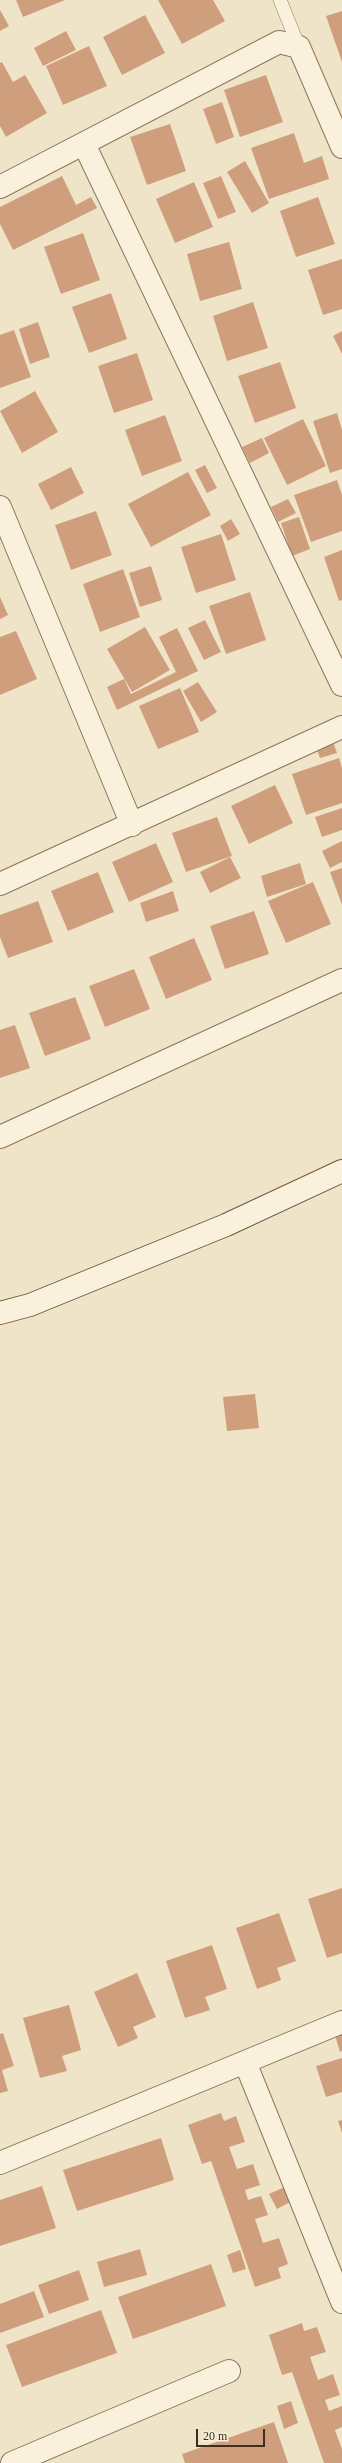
<!DOCTYPE html>
<style>
body{margin:0}
#map{position:relative;width:342px;height:2463px;overflow:hidden;background:#f0e4c8;font-family:"Times New Roman",serif}
canvas{display:block}
.scale{position:absolute;left:196px;top:2429px;width:69px;height:18px;box-sizing:border-box;border:2px solid #3d2e20;border-top:0;padding-left:5px;font-size:12px;line-height:14px;white-space:nowrap;color:#3d2e20;-webkit-text-stroke:3px #f7eed8;paint-order:stroke}
</style>
<div id="map">
<canvas width="342" height="2463"></canvas>
<div class="scale">20 m</div>
</div>
<script>
const ctx = document.querySelector('canvas').getContext('2d');
ctx.lineJoin = 'round';
function paint(path, color) {
  ctx.fillStyle = color;
  ctx.fill(path, 'evenodd');
}
function shape(rows) {
  const path = new Path2D();
  for (const r of rows) {
    path.moveTo(r[0], r[1]);
    for (let i = 2; i < r.length; i += 2) path.lineTo(r[i], r[i + 1]);
  }
  return path;
}
function strokePath(path, color, width, dash) {
  ctx.strokeStyle = color;
  ctx.lineWidth = width;
  ctx.lineCap = dash ? 'butt' : 'round';
  ctx.setLineDash(dash || []);
  ctx.stroke(path);
}
const building = shape([
 [16,0,65,0,23,17],
 [158,0,213,0,225,21,182,44],
 [0,10,9,26,0,31],
 [342,11,342,62,326,16],
 [145,15,165,53,122,75,103,37],
 [66,31,76,50,43,66,34,48],
 [89,46,107,86,63,105,46,66],
 [2,62,13,82,25,75,47,113,6,137,0,126,0,63],
 [266,75,283,122,240,137,224,90],
 [222,102,234,137,216,144,203,109],
 [170,124,186,171,147,185,130,137],
 [294,133,304,163,322,156,329,179,269,199,251,148],
 [245,161,269,203,252,213,227,172],
 [62,176,76,205,91,197,97,208,13,250,0,224,0,207],
 [221,176,236,212,218,219,203,183],
 [194,182,213,227,175,243,156,199],
 [318,197,335,244,296,257,280,211],
 [83,233,100,280,61,294,44,247],
 [229,242,242,289,200,301,187,254],
 [342,259,342,309,323,315,308,270],
 [111,293,127,339,89,353,72,307],
 [253,302,268,348,227,361,213,316],
 [38,322,50,357,30,364,19,329],
 [14,330,31,377,0,388,0,335],
 [342,331,342,354,333,336],
 [137,353,153,400,114,413,98,366],
 [280,362,296,408,255,423,238,376],
 [35,391,58,432,22,453,0,411],
 [337,413,342,430,342,469,330,473,313,421],
 [165,415,182,461,142,476,125,430],
 [303,419,326,466,287,485,264,438],
 [262,438,269,453,250,463,242,447],
 [205,465,217,488,207,493,195,470],
 [71,467,84,493,51,510,38,484],
 [188,472,211,515,151,547,128,504],
 [337,480,342,495,342,531,311,542,294,495],
 [288,499,296,513,278,522,271,507],
 [96,511,112,555,71,570,55,525],
 [299,517,310,549,292,556,281,523],
 [231,519,240,534,228,541,220,526],
 [221,534,236,580,196,593,181,547],
 [342,550,342,600,339,601,324,557],
 [151,566,162,600,140,607,129,573],
 [123,569,140,617,100,632,83,584],
 [250,592,266,640,226,654,209,606],
 [0,597,8,615,0,619],
 [205,620,221,652,204,660,188,628],
 [145,627,170,670,132,692,107,649],
 [177,628,198,671,117,710,107,687,124,679,131,694,176,672,159,637],
 [16,631,37,679,0,695,0,637],
 [198,682,217,712,201,722,183,691],
 [180,688,199,732,158,749,139,706],
 [331,736,337,753,320,758,314,741],
 [339,758,342,768,342,803,306,815,292,774],
 [275,785,293,823,249,844,231,806],
 [342,808,342,830,322,837,315,817],
 [217,817,232,856,186,872,172,833],
 [342,841,342,862,330,868,322,851],
 [156,843,173,882,129,902,112,862],
 [230,857,241,878,210,893,200,872],
 [300,863,306,884,267,897,261,876],
 [342,868,342,905,330,872],
 [98,872,114,912,68,931,51,891],
 [313,882,331,924,286,943,268,901],
 [173,891,179,911,146,922,140,903],
 [38,901,53,942,8,958,0,937,0,915],
 [254,911,269,954,225,969,210,926],
 [194,938,212,980,166,999,149,957],
 [134,969,150,1009,105,1027,89,986],
 [75,997,91,1039,45,1056,29,1013],
 [15,1025,30,1068,0,1078,0,1030],
 [255,1394,259,1428,227,1431,223,1397],
 [342,1888,342,1953,327,1958,308,1899],
 [279,1913,296,1961,277,1968,281,1980,257,1989,236,1928],
 [212,1945,227,1989,205,1997,210,2010,185,2018,166,1961],
 [137,1973,156,2017,133,2027,138,2038,118,2047,94,1992],
 [69,2005,81,2050,62,2056,67,2071,40,2078,23,2018],
 [3,2033,14,2066,2,2070,8,2091,0,2093,0,2034],
 [342,2033,342,2051,340,2052,335,2035],
 [342,2058,342,2092,326,2097,316,2066],
 [221,2113,224,2121,236,2116,245,2142,229,2147,237,2169,253,2164,260,2185,245,2190,248,2200,261,2196,268,2215,255,2219,263,2243,279,2238,288,2264,278,2268,281,2278,255,2287,211,2161,202,2164,188,2125],
 [342,2120,342,2133,338,2121],
 [161,2138,174,2180,77,2211,63,2170],
 [42,2186,56,2228,0,2246,0,2200],
 [287,2186,294,2200,277,2209,269,2194],
 [140,2249,147,2275,104,2287,97,2262],
 [240,2250,246,2269,233,2273,227,2255],
 [211,2264,226,2306,133,2339,118,2297],
 [79,2270,89,2300,49,2314,38,2285],
 [34,2291,44,2317,0,2333,0,2304],
 [101,2310,117,2353,22,2387,6,2345],
 [302,2323,304,2331,317,2327,326,2352,310,2357,318,2380,333,2374,340,2395,325,2400,329,2411,342,2406,342,2427,335,2430,342,2449,342,2463,324,2463,292,2372,282,2375,269,2335],
 [291,2401,298,2423,284,2429,277,2406],
 [274,2422,288,2463,185,2463,182,2454]
]);
const lane = shape([
 [280,0,299,47]
]);
const street = shape([
 [84,144,342,685],
 [0,187,279,42,299,47,342,147],
 [0,507,132,825],
 [0,884,342,727],
 [0,1137,342,980],
 [245,2062,342,2302],
 [0,2163,342,2022],
 [12,2463,229,2371]
]);
const secondary = shape([
 [0,1313,30,1305,226,1225,342,1171]
]);
paint(building, '#cf9f7d');
strokePath(lane, '#8d765c', 14);
strokePath(street, '#8d765c', 24);
strokePath(secondary, '#6f573f', 24);
strokePath(lane, '#faf1dc', 13);
strokePath(street, '#faf1dc', 22);
strokePath(secondary, '#faf1dc', 22);
</script>
